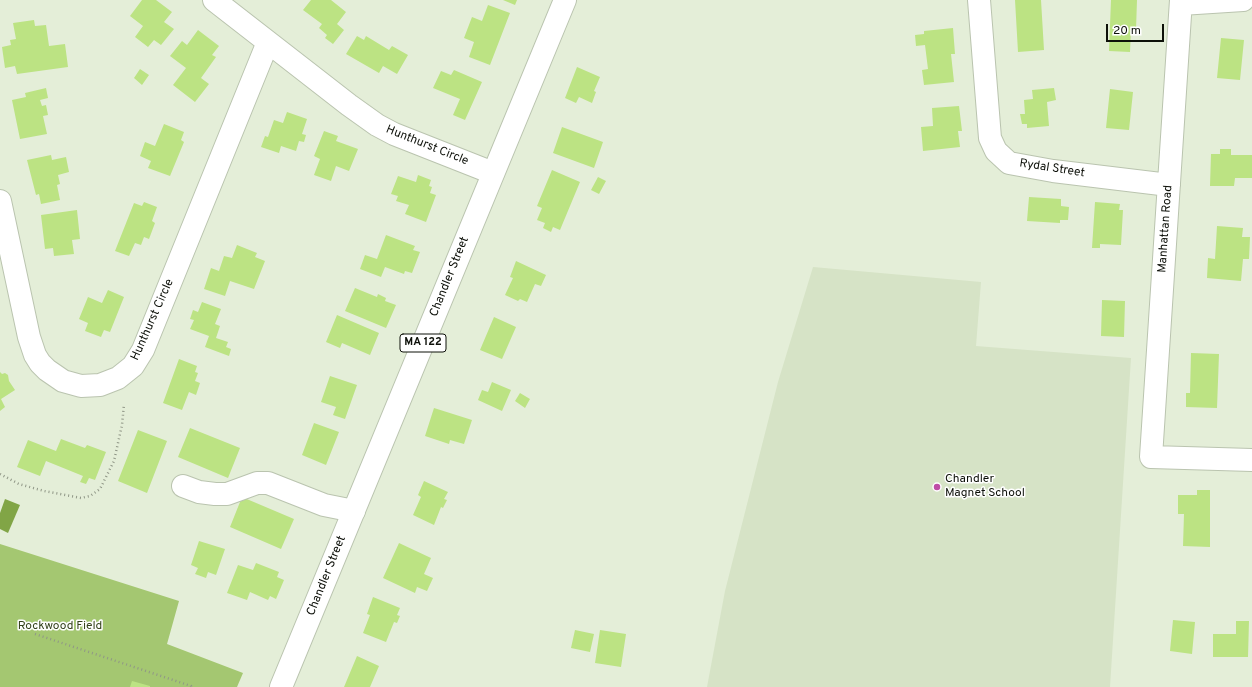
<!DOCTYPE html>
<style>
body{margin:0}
#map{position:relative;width:1252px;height:687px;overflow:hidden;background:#e4eed8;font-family:Overpass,sans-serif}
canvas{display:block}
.scale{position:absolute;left:1106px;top:24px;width:58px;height:18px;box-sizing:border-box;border:2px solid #0d1009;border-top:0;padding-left:5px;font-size:12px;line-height:14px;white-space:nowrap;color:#0d1009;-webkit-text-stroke:3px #fff;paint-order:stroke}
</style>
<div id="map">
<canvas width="1252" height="687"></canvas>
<div class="scale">20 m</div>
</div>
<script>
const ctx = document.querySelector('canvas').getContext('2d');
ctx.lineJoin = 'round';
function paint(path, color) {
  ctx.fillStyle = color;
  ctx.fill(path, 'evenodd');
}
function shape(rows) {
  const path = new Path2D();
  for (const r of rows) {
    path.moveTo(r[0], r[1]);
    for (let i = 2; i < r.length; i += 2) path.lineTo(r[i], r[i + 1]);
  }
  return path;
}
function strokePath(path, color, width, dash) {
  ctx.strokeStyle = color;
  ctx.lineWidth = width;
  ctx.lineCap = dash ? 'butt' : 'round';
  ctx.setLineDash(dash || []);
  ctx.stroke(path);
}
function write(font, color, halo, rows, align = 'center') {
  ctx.font = font + ' Overpass,sans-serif';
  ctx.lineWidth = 3;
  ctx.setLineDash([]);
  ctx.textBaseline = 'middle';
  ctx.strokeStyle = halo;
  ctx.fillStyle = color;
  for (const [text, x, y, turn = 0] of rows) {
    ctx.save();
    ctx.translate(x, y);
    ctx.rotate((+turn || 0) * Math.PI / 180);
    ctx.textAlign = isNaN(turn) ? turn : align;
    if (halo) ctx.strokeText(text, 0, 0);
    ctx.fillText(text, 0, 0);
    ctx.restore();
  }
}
const built = shape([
 [813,267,981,282,976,346,1131,358,1110,687,707,687,725,591,778,382]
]);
const green = shape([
 [0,544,179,601,167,644,243,673,237,687,0,687]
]);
const water = shape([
 [5,499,20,505,8,533,0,529,0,513]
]);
const building = shape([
 [142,0,156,0,172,12,164,22,174,29,161,45,154,40,148,47,135,37,143,26,130,16],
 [311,0,331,0,346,12,337,24,344,30,333,44,325,38,327,35,319,28,322,24,303,10],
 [503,0,517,0,515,5],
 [1015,0,1041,0,1044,50,1018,52],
 [1111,0,1137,0,1136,30,1131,29,1130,52,1109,51],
 [488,5,510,13,490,65,469,57,474,42,464,38,472,17,482,21],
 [34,20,35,26,46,25,49,46,65,44,68,67,17,74,15,66,5,68,2,47,11,45,10,40,16,39,13,23],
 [953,28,955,54,951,54,954,82,924,85,922,70,928,69,925,45,916,46,915,35,924,34,924,31],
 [198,30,219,46,212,55,216,57,201,78,209,84,195,102,173,85,186,68,170,56,182,41,187,45],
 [357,36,364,40,366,36,389,50,392,46,408,55,397,74,383,66,379,73,346,54],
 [1221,38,1244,40,1240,80,1217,78],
 [577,67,600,77,594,91,596,92,592,103,579,97,576,103,565,98],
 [140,69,149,75,142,85,134,78],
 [454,70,482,82,465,120,453,115,460,99,433,88,441,71,451,75],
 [46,88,48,98,40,100,42,106,46,105,48,115,43,116,47,134,20,139,12,100,26,97,25,93],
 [1054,88,1056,100,1047,102,1049,126,1027,128,1027,124,1022,124,1020,114,1025,114,1024,100,1033,99,1032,90],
 [1110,89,1133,92,1129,130,1106,128],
 [959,106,962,131,958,131,960,147,923,151,921,127,933,126,932,108],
 [287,112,307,119,302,134,306,135,304,142,299,141,296,151,281,146,279,153,261,147,265,136,268,137,274,120,283,123],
 [164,124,184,132,181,140,184,142,170,176,148,168,151,161,140,156,145,142,155,146],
 [562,127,603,142,594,168,553,153],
 [324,131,338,136,336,141,358,149,349,171,336,166,331,181,314,175,320,159,314,156],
 [1220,149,1231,149,1231,155,1252,155,1252,178,1235,178,1234,186,1210,186,1211,154,1220,154],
 [51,155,52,160,66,157,69,172,58,175,60,184,57,185,60,200,41,204,39,194,36,195,27,160],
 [552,170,580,182,560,230,553,227,551,232,543,228,545,223,537,220,542,208,537,206],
 [418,175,431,180,429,186,432,187,430,193,436,195,426,222,405,214,409,205,396,201,398,196,391,194,398,176,416,182],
 [598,177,606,181,599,194,591,190],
 [1029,197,1061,199,1061,206,1069,207,1068,220,1060,220,1060,223,1027,221],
 [144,202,157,207,152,221,155,223,149,239,144,237,141,245,135,243,129,256,115,251,134,203,142,206],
 [1095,202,1120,204,1119,210,1123,210,1121,245,1100,244,1100,248,1092,248],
 [77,210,80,239,72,240,74,254,54,256,53,248,45,249,41,215],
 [1217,226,1243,228,1242,237,1250,237,1249,259,1243,259,1241,281,1207,278,1208,258,1215,259],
 [386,235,415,246,413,250,420,252,412,273,405,271,404,274,385,267,381,277,360,269,365,255,377,259],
 [237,245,257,253,255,257,265,261,254,289,230,281,225,296,204,289,211,268,219,271,224,256,232,258],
 [516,261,546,275,541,286,535,284,527,302,520,299,518,301,505,295,513,278,510,277],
 [355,288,377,297,378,294,386,298,385,301,396,305,386,328,345,311],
 [108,290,124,297,110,332,104,330,101,337,85,331,88,323,79,319,88,297,102,303],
 [1102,300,1125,301,1124,337,1101,336],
 [202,302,221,309,215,324,220,326,216,338,228,342,226,347,231,349,229,356,205,347,209,336,190,329,194,320,190,319,193,310,198,312],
 [337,315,379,333,370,355,342,343,340,348,326,342],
 [494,317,516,327,502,359,480,350],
 [1191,353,1219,354,1217,408,1186,407,1186,393,1190,393],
 [179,359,197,366,195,372,198,373,195,381,200,383,196,395,189,392,182,410,163,403],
 [0,372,2,374,5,373,8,375,9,381,15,390,1,399,5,407,0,411],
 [330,376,357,385,345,419,333,415,336,407,321,402],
 [492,382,511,390,502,411,478,400,482,390,488,392],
 [520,393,530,399,525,408,515,401],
 [434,408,472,420,464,444,450,440,449,444,425,436],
 [314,423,339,432,326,465,302,455],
 [190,428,240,448,228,478,178,457],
 [138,430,167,441,147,493,118,481],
 [61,439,85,448,87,445,106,452,95,480,89,478,86,484,80,482,83,476,46,461,40,476,17,467,28,440,56,451],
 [424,481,448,492,444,499,447,500,443,508,441,507,434,525,413,515,421,497,418,495],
 [1197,490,1210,490,1210,547,1183,546,1184,514,1178,514,1178,495,1197,495],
 [242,497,294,519,281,549,230,527],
 [199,541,225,549,216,575,208,572,206,578,195,574,198,568,191,565],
 [399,543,431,558,424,574,433,578,427,591,417,587,415,593,383,578],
 [256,563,279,572,277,577,284,580,276,599,270,596,268,600,250,592,247,600,227,593,238,565,253,570],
 [373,597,400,608,397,615,400,616,397,623,394,622,386,642,363,633,370,615,367,614],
 [1173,620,1195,622,1192,654,1170,651],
 [1236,621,1249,621,1248,657,1213,657,1213,634,1236,634],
 [575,630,594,634,590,652,571,648],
 [600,630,626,634,621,667,595,663],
 [357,656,379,666,370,687,344,687],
 [132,681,150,686,150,687,130,687]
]);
const path = shape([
 [0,474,19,484,44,491,81,498,90,496,100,489,114,461,122,425,124,404],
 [35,634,191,686,191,687]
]);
const minor = shape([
 [214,0,349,105,377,125,394,134,493,173],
 [979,0,990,138,996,151,1009,163,1053,171,1169,185],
 [1181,0,1151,457,1252,460],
 [1181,4,1243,0],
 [0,201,29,337,35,355,40,363,47,370,63,381,81,386,100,385,118,378,133,366,143,350,268,42],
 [183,486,199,492,215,494,227,494,257,483,268,483,324,505,354,511]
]);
const major = shape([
 [281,687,565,0]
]);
const markers = [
 [937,487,4,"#bf4ca6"]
];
const shields = [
 [423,343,46]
];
const shieldNames = [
 ["MA 122",423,343]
];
const streetNames = [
 ["Hunthurst Circle",427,146,22],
 ["Rydal Street",1052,169,9],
 ["Manhattan Road",1166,229,-86],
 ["Chandler Street",450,277,-68],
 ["Hunthurst Circle",153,320,-66],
 ["Chandler Street",327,576,-68]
];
const poiNames = [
 ["Chandler",945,480],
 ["Magnet School",945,494]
];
const parkNames = [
 ["Rockwood Field",60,627]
];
paint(built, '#d6e3c6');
paint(green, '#a4c771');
paint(water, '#81a546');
paint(building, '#bce383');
strokePath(minor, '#bac4af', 24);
strokePath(major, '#bac4af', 24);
strokePath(path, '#909787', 2.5, [1, 3]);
strokePath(minor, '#fff', 22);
strokePath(major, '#fff', 22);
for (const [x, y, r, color] of markers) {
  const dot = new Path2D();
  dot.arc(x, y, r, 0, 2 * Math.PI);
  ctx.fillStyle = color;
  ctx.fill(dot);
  strokePath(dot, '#fff', 1.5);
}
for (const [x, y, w] of shields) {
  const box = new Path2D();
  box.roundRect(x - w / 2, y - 9, w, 18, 3);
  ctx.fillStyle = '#fff';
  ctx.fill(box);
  strokePath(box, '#0d1009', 1);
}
write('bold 11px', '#0d1009', null, shieldNames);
write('12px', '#0d1009', '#fff', streetNames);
write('12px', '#0d1009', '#fff', poiNames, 'left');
write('12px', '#34431c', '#fff', parkNames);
</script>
